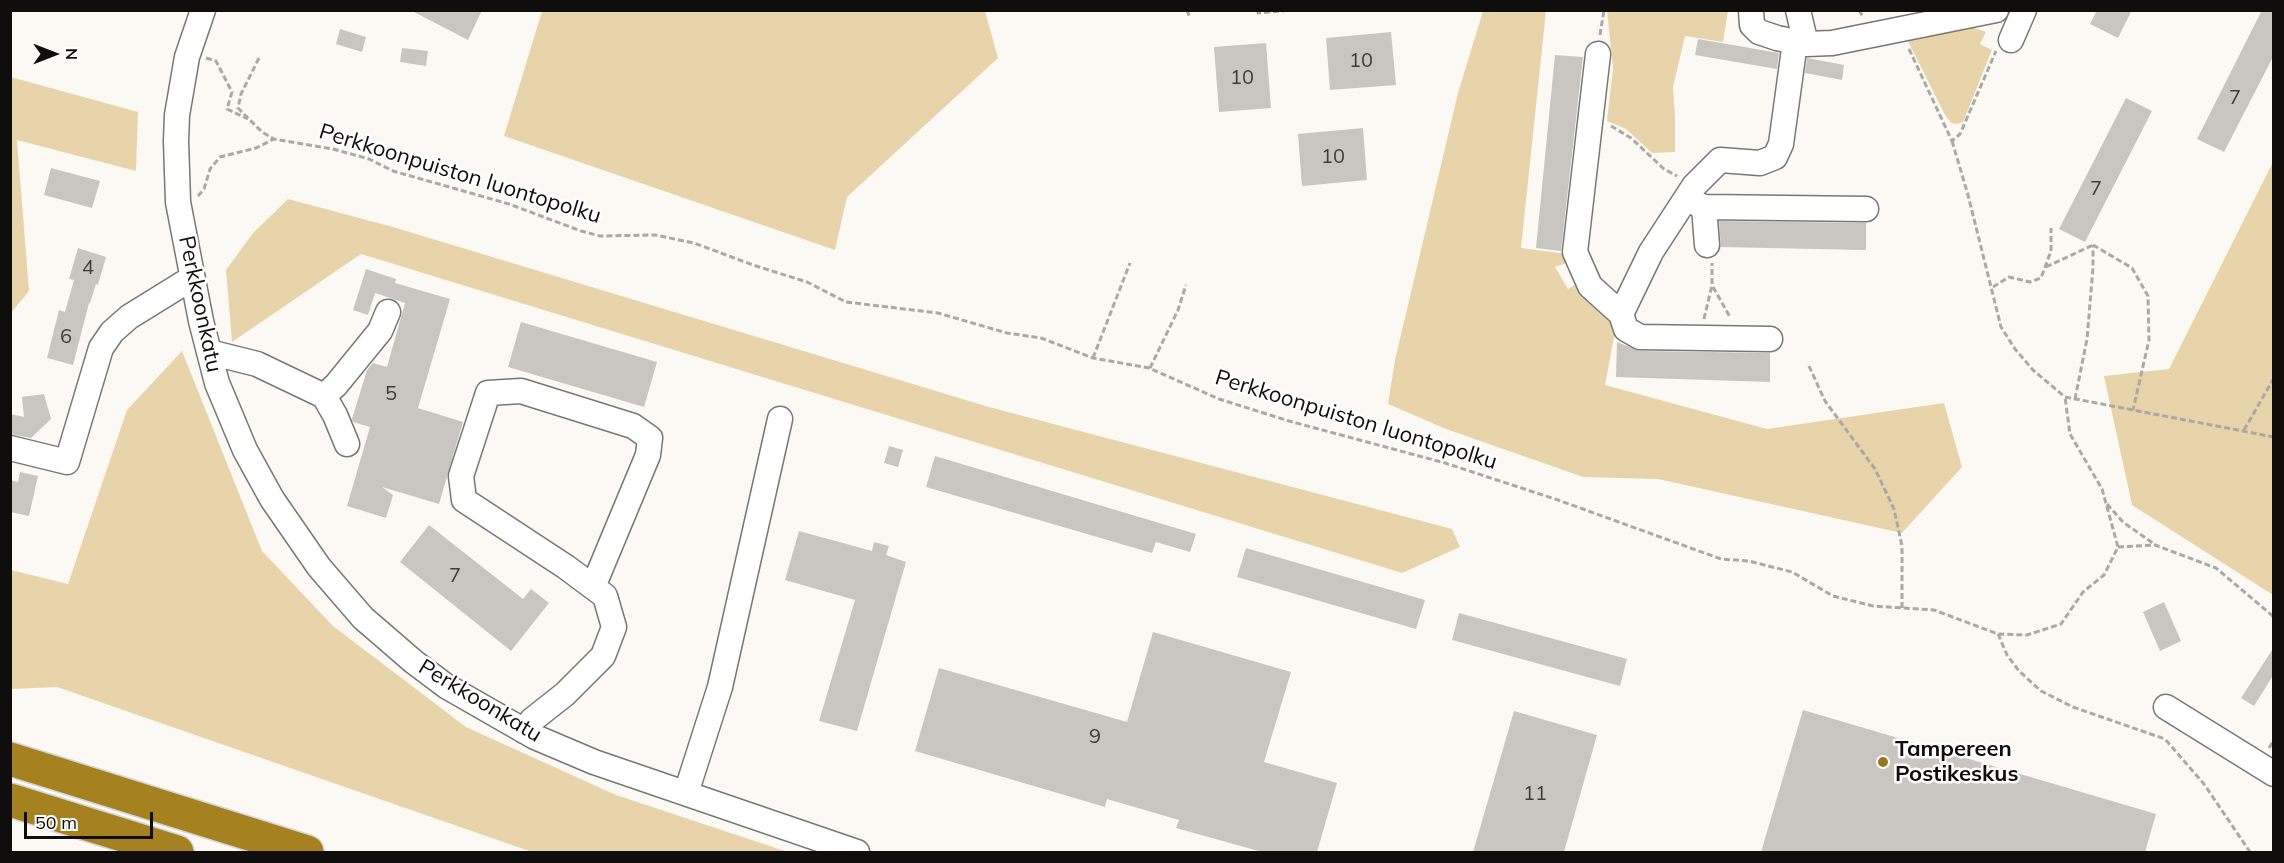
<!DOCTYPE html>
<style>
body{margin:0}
#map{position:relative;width:2284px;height:863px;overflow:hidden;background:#fcf9f4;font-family:Mulish,sans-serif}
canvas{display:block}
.frame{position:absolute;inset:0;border:12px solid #0f0e0c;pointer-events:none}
.north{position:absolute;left:24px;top:24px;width:60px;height:60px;-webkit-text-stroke:4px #fff;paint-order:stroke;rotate:90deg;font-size:16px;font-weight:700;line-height:24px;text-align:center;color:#0f0e0c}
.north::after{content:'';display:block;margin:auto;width:21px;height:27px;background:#0f0e0c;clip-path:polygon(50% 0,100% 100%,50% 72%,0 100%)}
.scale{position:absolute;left:24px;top:812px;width:129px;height:27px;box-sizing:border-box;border:3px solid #0f0e0c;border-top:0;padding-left:8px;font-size:18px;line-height:21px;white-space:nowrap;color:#0f0e0c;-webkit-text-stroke:4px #fff;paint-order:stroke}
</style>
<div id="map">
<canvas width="2284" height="863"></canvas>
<div class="frame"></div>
<div class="north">N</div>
<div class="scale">50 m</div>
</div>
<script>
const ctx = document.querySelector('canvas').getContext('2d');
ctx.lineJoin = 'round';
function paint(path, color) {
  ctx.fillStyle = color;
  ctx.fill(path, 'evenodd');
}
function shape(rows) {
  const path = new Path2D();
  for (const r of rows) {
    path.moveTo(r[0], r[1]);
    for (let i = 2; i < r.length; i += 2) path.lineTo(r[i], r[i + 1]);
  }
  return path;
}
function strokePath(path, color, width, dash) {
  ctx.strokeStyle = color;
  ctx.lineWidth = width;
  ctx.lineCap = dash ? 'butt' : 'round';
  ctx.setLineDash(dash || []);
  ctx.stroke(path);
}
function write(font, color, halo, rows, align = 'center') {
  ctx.font = font + ' Mulish,sans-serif';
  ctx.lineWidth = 5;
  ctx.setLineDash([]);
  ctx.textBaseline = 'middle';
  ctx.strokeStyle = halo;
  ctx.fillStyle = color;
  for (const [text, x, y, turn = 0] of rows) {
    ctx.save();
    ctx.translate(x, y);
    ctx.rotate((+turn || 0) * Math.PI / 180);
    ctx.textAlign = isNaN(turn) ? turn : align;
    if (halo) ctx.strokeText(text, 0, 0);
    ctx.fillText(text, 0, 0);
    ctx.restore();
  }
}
const green = shape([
 [542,11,985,11,998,58,847,197,835,250,504,136],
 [1483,11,1546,11,1521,248,1567,254,1567,263,1555,267,1568,289,1580,282,1616,326,1605,385,1767,429,1944,403,1962,467,1902,533,1658,479,1583,477,1446,429,1388,404,1395,360,1458,93],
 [1607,11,1728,11,1723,42,1685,36,1673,87,1675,117,1675,152,1652,153,1626,129,1607,121,1613,68],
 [1968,26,1986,32,1980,44,1992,50,1963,122,1957,124,1951,123,1945,115,1907,39],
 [11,77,138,112,136,171,17,140,29,291,11,313],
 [2273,162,2273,595,2132,505,2104,376,2169,369],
 [288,199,393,227,989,407,1452,529,1460,547,1402,573,361,254,232,342,226,270,253,233],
 [182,351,262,551,333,626,466,727,616,795,788,852,532,852,57,687,11,689,11,570,68,584,127,410]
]);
const building = shape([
 [410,10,482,10,468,40],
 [2097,10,2132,10,2118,38,2090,24],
 [2262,10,2274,10,2274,55,2224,152,2197,139],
 [340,29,366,37,362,52,336,44],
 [1391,32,1396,85,1330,90,1326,38],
 [1698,39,1779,53,1777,69,1695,55],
 [1266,43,1271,108,1219,112,1214,47],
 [402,48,428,51,426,66,400,62],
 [1555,55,1583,57,1561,251,1536,248],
 [1807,58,1844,65,1842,80,1805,73],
 [2126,98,2152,111,2085,242,2059,229],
 [1363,128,1367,180,1302,186,1298,134],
 [51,168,100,181,92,208,44,195],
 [1719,221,1866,223,1866,250,1721,247],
 [78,248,106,257,98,285,96,284,90,303,89,303,73,365,47,358,59,310,65,312,74,280,69,279],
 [366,269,396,279,395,283,450,299,418,408,463,422,439,504,382,487,393,495,386,518,347,506,370,427,353,422,352,419,367,370,373,363,387,367,405,303,375,293,368,315,353,310],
 [521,322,657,362,644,407,508,367],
 [1617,342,1640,351,1770,353,1770,382,1616,377],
 [44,394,51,419,31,438,10,434,10,414,24,417,22,397],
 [889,446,903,450,898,467,884,463],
 [935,456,1196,534,1190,552,1156,542,1152,553,926,487],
 [20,472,38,476,29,516,10,512,10,480,18,482],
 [429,525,523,599,531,589,549,603,511,651,400,562],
 [799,531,872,551,874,542,889,546,886,555,906,562,857,731,819,721,855,600,785,580],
 [1246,548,1425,600,1416,629,1237,577],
 [2164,602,2181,641,2160,651,2143,612],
 [1459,613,1627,659,1620,686,1452,640],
 [1153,632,1291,672,1264,762,1337,783,1317,852,1262,852,1176,828,1179,820,1107,799,1105,807,915,751,939,668,1127,722],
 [2274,647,2274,674,2254,706,2241,698],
 [1803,710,2156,814,2145,852,1761,852],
 [1514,711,1597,735,1564,852,1473,852]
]);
const path = shape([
 [1187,10,1190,18],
 [1258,10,1258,13,1292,10],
 [1859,10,1863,17],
 [1600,35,1604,10],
 [1909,49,1952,141,1960,134,1996,51],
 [206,58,216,61,232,92,227,109,248,119],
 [259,58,241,94,238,108,262,132,274,139,333,149,369,159,393,171,509,204,581,231,600,236,655,235,694,243,753,265,807,282,846,302,938,313,1007,333,1041,338,1093,358,1149,368,1219,399,1289,421,1445,463,1558,500,1721,559,1749,561,1792,572,1833,596,1873,606,1934,610,1998,634,2027,635,2061,624,2083,592,2104,575,2118,547,2102,489,2070,434,2065,397],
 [1611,126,1631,138,1664,169,1677,176],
 [1952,141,1968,195,2001,327,2015,349,2033,370,2065,397,2274,437],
 [198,196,204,189,210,169,220,157,256,148,274,139],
 [2093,245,2132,268,2148,296,2149,340,2133,410],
 [2046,267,2093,245],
 [1713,287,1730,317],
 [1993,287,2009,277,2030,282,2041,278,2051,251,2051,228],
 [1704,319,1712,285,1712,263],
 [1093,358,1130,263],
 [1809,366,1825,401,1875,469,1894,509,1902,546,1902,608],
 [1150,368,1178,310,1186,285],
 [2075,399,2087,339,2093,268,2093,245],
 [2244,430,2274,378],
 [2107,504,2123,522,2154,544],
 [2118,547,2155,545,2216,568,2274,617],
 [1998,634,2007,655,2019,671,2041,691,2073,707,2165,739,2204,784,2250,852],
 [2269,748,2274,740]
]);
const minor = shape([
 [203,10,187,57,177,115,176,141,178,202,201,321,217,383,245,450,272,499,319,567,363,618,414,662,446,686,535,737,594,762,857,852],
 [1751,10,1752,25,1759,32,1777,38,1806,44,1832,43,1996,10],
 [1798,10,1806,44],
 [2011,40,2024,10],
 [1598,54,1575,252,1590,286,1621,314],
 [1686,199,1704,207,1866,209],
 [1704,207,1707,245],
 [1770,339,1640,337,1626,329,1621,314,1651,252,1694,186,1720,160,1760,163,1775,157,1781,144,1795,42],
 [209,352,257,364,324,396,336,385,380,331,388,312],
 [324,396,335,415,347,444],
 [10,448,67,462,101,348,112,332,129,317,192,278],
 [2166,707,2274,774],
 [524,731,532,720,565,694,603,656,614,627,605,596,566,567,464,500,461,476,488,393,521,391,633,426,650,438,648,455,593,587],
 [686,793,720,687,780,419]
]);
const highway = shape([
 [10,759,307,852],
 [10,800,177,852]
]);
const markers = [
 [1883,762,6,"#97761f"]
];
const numberNames = [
 ["10",1361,61],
 ["10",1242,78],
 ["7",2235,98],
 ["10",1333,157],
 ["7",2096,189],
 ["4",88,268],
 ["6",66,337],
 ["5",391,394],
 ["7",455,576],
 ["9",1095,737],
 ["11",1535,794]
];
const streetNames = [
 ["Perkkoonpuiston luontopolku",460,174,17],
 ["Perkkoonkatu",200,304,78],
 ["Perkkoonpuiston luontopolku",1356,420,17],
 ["Perkkoonkatu",480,701,31]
];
const poiNames = [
 ["Tampereen",1895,749],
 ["Postikeskus",1895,774]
];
paint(green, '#e7d4ab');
paint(building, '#c9c6c1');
strokePath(minor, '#797772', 27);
strokePath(highway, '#d4d4d3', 36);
strokePath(path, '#aba9a5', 3, [6, 3]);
strokePath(minor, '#fff', 24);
strokePath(highway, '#a6811f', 33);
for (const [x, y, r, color] of markers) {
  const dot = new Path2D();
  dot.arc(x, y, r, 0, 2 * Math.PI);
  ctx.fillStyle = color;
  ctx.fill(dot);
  strokePath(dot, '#fff', 2);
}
write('20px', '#3e3c39', null, numberNames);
write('22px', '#0f0e0c', '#fff', streetNames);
write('bold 22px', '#0f0e0c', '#fff', poiNames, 'left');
</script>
